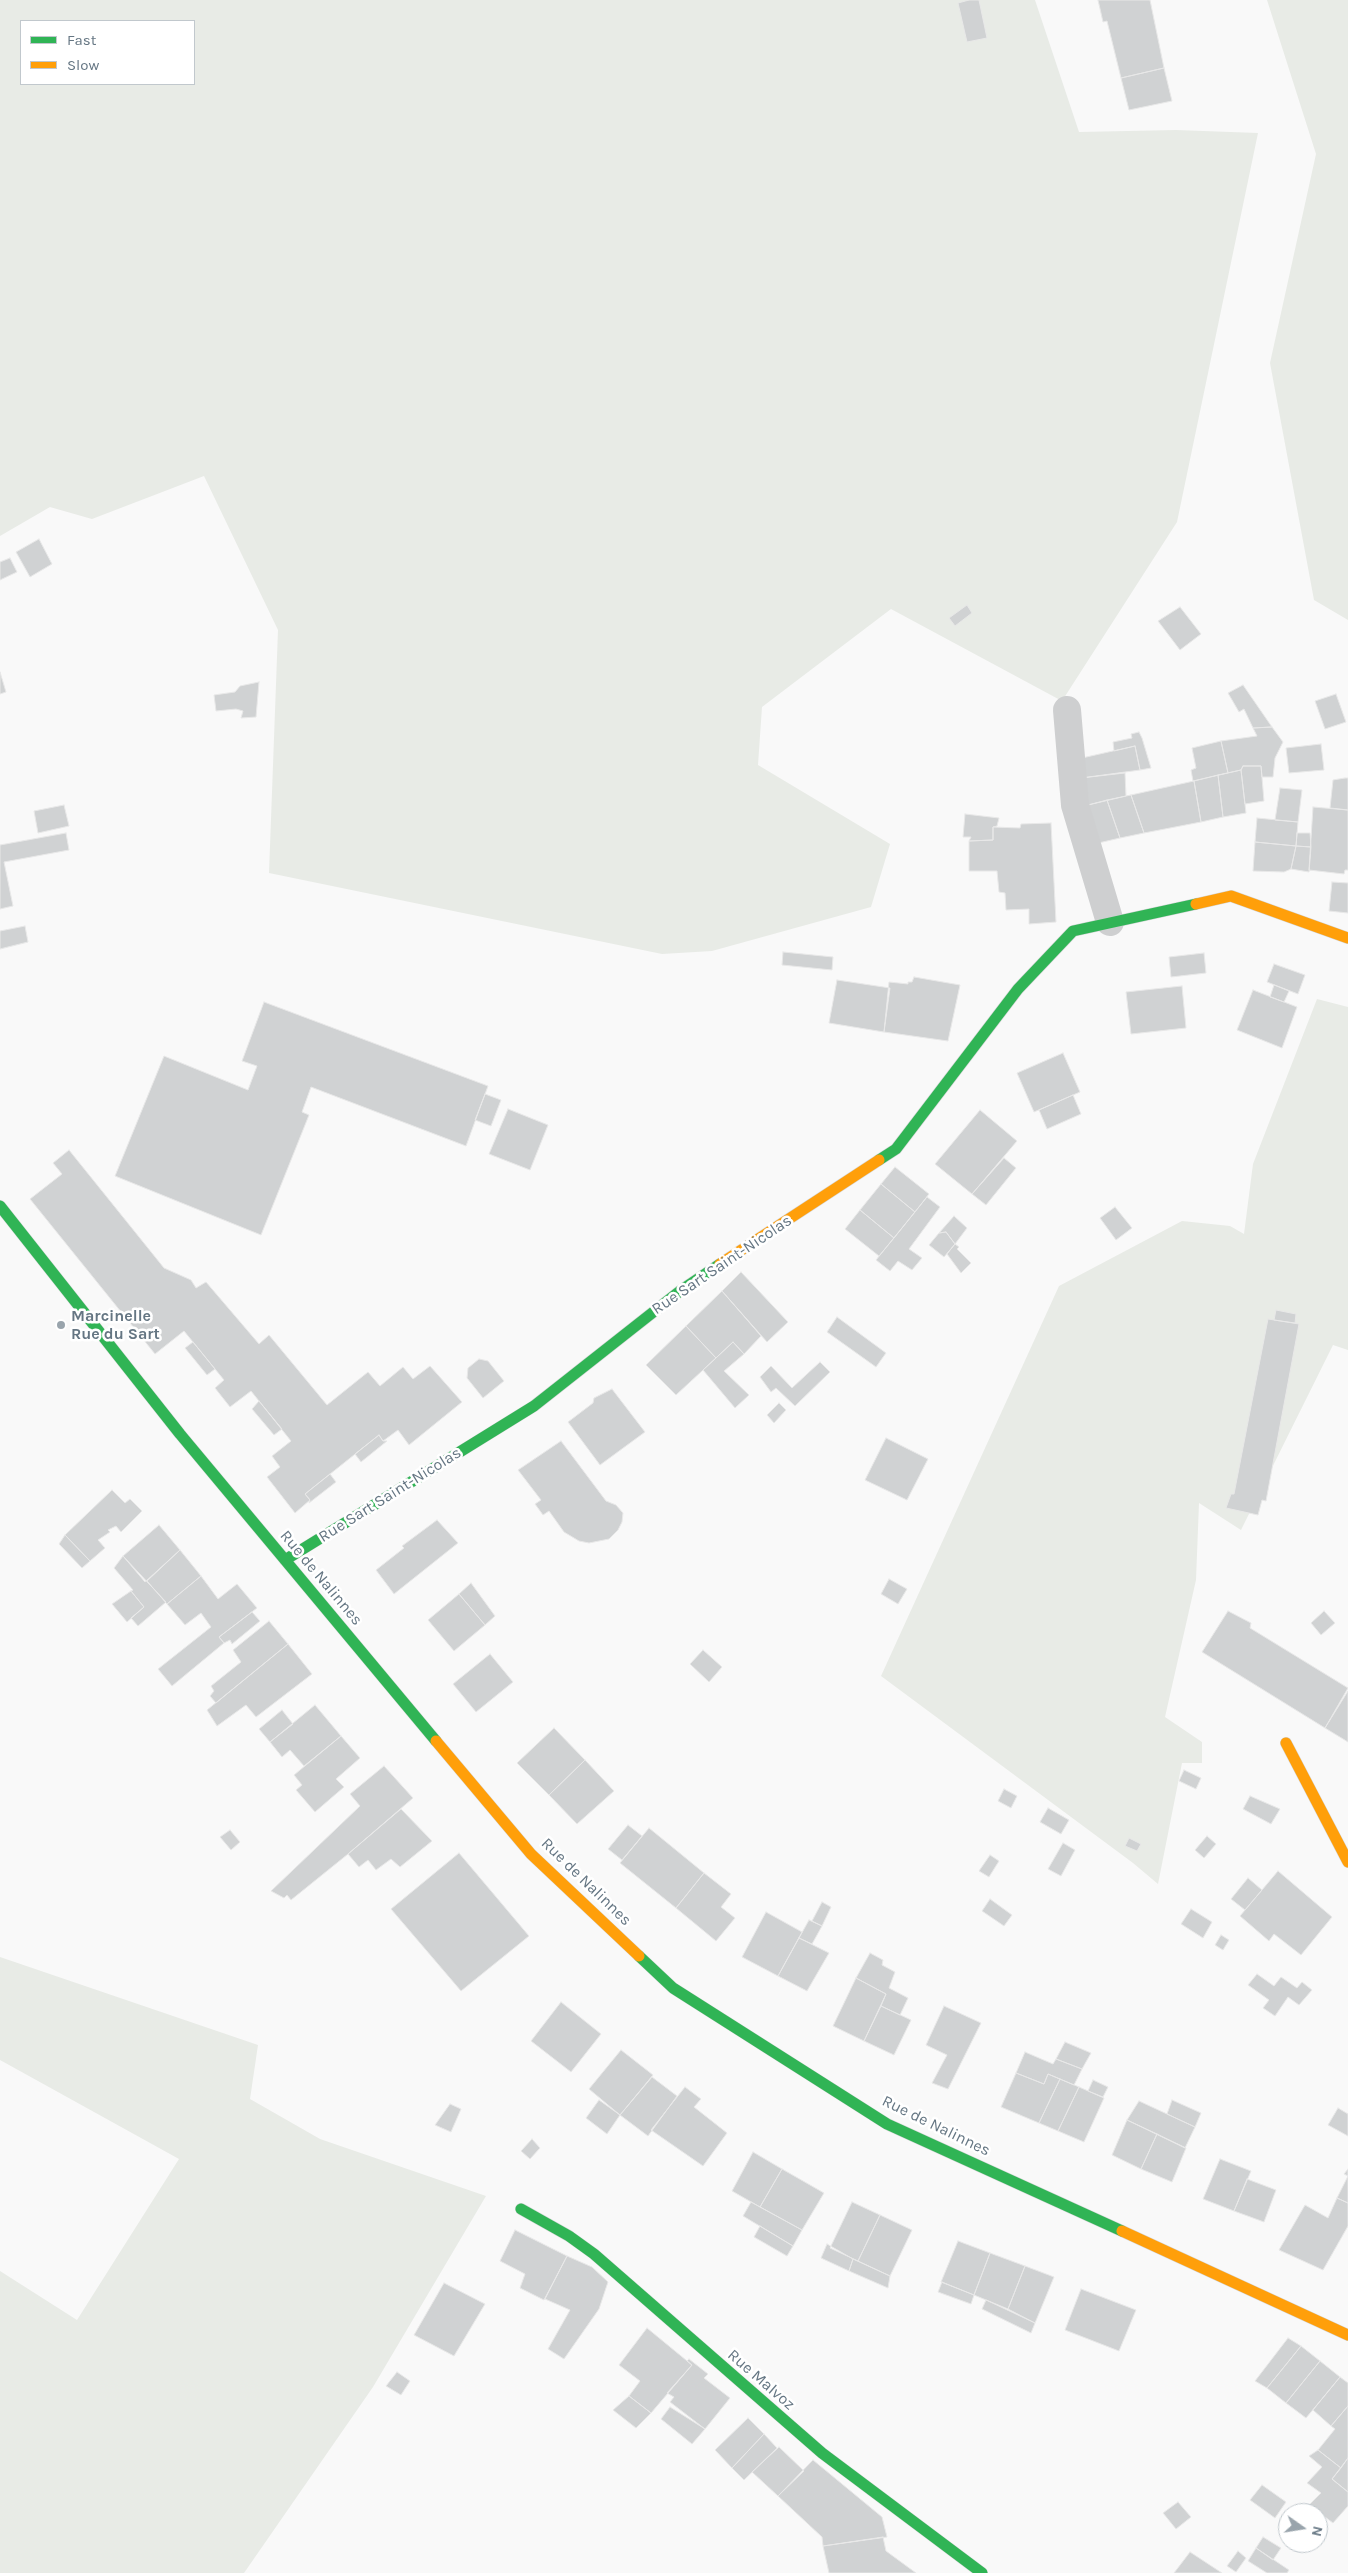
<!DOCTYPE html>
<style>
body{margin:0}
#map{position:relative;width:1348px;height:2573px;overflow:hidden;background:#f9f9f9;font-family:Karla,sans-serif}
canvas{display:block}
.legend{position:absolute;left:20px;top:20px;width:175px;height:65px;box-sizing:border-box;background:#fff;border:1px solid #c1c8cd;margin:0;padding:6px 9px;list-style:none;font-size:15px;color:#657683}
.legend li{display:flex;align-items:center;gap:10px;height:25px}
.legend b{width:25px;border:1px solid #c1c8cd}
.north{position:absolute;left:1278px;top:2503px;width:50px;height:50px;box-sizing:border-box;background:#fff;border:1px solid #c1c8cd;border-radius:50%;rotate:103deg;font-size:14px;font-weight:700;line-height:20px;text-align:center;color:#657683}
.north::after{content:'';display:block;margin:auto;width:18px;height:22px;background:#99a4ac;clip-path:polygon(50% 0,100% 100%,50% 72%,0 100%)}
</style>
<div id="map">
<canvas width="1348" height="2573"></canvas>
<ul class="legend">
<li><b style="height:6px;background:#30b455"></b>Fast</li>
<li><b style="height:6px;background:#ff9f0a"></b>Slow</li>
</ul>
<div class="north">N</div>
</div>
<script>
const ctx = document.querySelector('canvas').getContext('2d');
ctx.lineJoin = 'round';
function paint(path, color) {
  ctx.fillStyle = color;
  ctx.fill(path, 'evenodd');
}
function shape(rows) {
  const path = new Path2D();
  for (const r of rows) {
    path.moveTo(r[0], r[1]);
    for (let i = 2; i < r.length; i += 2) path.lineTo(r[i], r[i + 1]);
  }
  return path;
}
function strokePath(path, color, width, dash) {
  ctx.strokeStyle = color;
  ctx.lineWidth = width;
  ctx.lineCap = dash ? 'butt' : 'round';
  ctx.setLineDash(dash || []);
  ctx.stroke(path);
}
function write(font, color, halo, rows, align = 'center') {
  ctx.font = font + ' Karla,sans-serif';
  ctx.lineWidth = 5;
  ctx.setLineDash([]);
  ctx.textBaseline = 'middle';
  ctx.strokeStyle = halo;
  ctx.fillStyle = color;
  for (const [text, x, y, turn = 0] of rows) {
    ctx.save();
    ctx.translate(x, y);
    ctx.rotate((+turn || 0) * Math.PI / 180);
    ctx.textAlign = isNaN(turn) ? turn : align;
    if (halo) ctx.strokeText(text, 0, 0);
    ctx.fillText(text, 0, 0);
    ctx.restore();
  }
}
const green = shape([
 [0,0,1035,0,1079,132,1176,130,1258,133,1177,522,1062,701,891,609,762,707,758,765,890,844,871,907,712,951,662,954,269,873,278,630,204,476,92,519,50,507,0,536],
 [21,21,194,21,194,84,21,84],
 [1267,0,1348,0,1348,620,1314,600,1270,363,1316,154],
 [1317,999,1348,1007,1348,1350,1333,1345,1241,1530,1199,1503,1196,1580,1165,1717,1202,1742,1202,1763,1182,1763,1158,1884,1133,1863,881,1676,1059,1286,1182,1221,1230,1226,1244,1234,1253,1164],
 [0,1957,258,2045,250,2099,320,2139,486,2196,373,2387,244,2573,0,2573,0,2271,77,2320,179,2159,0,2060]
]);
const building = shape([
 [969,0,979,0,987,38,967,42,958,3,969,0],
 [1098,0,1150,0,1164,68,1121,78,1107,21,1103,22,1098,0],
 [1164,68,1172,101,1129,110,1121,78,1164,68],
 [39,539,52,564,30,577,16,552,39,539],
 [10,558,17,572,0,580,0,562,10,558],
 [967,605,972,613,955,626,949,618,967,605],
 [1180,607,1201,634,1180,650,1158,621,1180,607],
 [0,672,6,692,0,694,0,672],
 [259,682,256,717,241,718,243,711,236,709,216,711,214,695,235,692,240,686,259,682],
 [1243,685,1272,727,1253,728,1244,709,1239,712,1228,693,1243,685],
 [1336,694,1346,722,1325,729,1315,701,1336,694],
 [1272,727,1283,742,1275,758,1273,777,1262,777,1261,766,1243,766,1241,770,1228,773,1221,741,1257,736,1253,728,1272,727],
 [1139,732,1142,738,1151,768,1140,770,1135,746,1114,751,1113,742,1132,738,1131,734,1139,732],
 [1221,741,1228,773,1193,781,1191,770,1196,768,1192,748,1221,741],
 [1321,744,1324,770,1289,773,1286,748,1321,744],
 [1135,746,1140,770,1081,778,1082,758,1135,746],
 [1243,766,1261,766,1264,801,1245,804,1241,770,1243,766],
 [1241,770,1246,813,1223,817,1218,775,1241,770],
 [1125,773,1126,796,1084,806,1081,778,1125,773],
 [1218,775,1223,817,1201,822,1194,781,1218,775],
 [1345,778,1348,778,1348,810,1330,808,1333,780,1345,778],
 [1194,781,1201,822,1144,833,1131,795,1194,781],
 [1280,788,1302,790,1298,822,1275,820,1280,788],
 [1131,795,1144,833,1120,838,1107,800,1131,795],
 [1107,800,1120,838,1094,844,1084,806,1107,800],
 [64,805,69,826,38,833,34,811,64,805],
 [1313,807,1348,810,1348,870,1345,870,1344,874,1309,870,1313,807],
 [965,814,999,818,997,826,993,827,993,840,969,841,971,837,963,837,965,814],
 [1257,818,1298,822,1296,846,1255,842,1257,818],
 [1051,823,1056,922,1029,924,1029,909,1006,910,1005,893,999,892,997,871,969,871,969,841,993,840,993,827,1020,828,1021,824,1051,823],
 [66,833,69,850,4,862,13,906,0,909,0,845,66,833],
 [1297,833,1310,833,1311,847,1296,846,1297,833],
 [1255,842,1296,846,1291,869,1284,872,1253,871,1255,842],
 [1296,846,1311,847,1309,872,1291,869,1296,846],
 [1332,882,1348,883,1348,913,1329,911,1332,882],
 [25,926,28,942,0,949,0,931,25,926],
 [783,952,833,957,832,970,782,965,783,952],
 [1204,953,1206,973,1171,977,1169,957,1204,953],
 [1274,964,1305,975,1298,994,1267,982,1274,964],
 [914,977,960,985,948,1041,884,1032,889,982,908,984,908,982,912,982,914,977],
 [837,980,890,988,884,1032,829,1023,837,980],
 [1274,985,1289,991,1284,1002,1270,997,1274,985],
 [1182,986,1186,1028,1131,1034,1126,992,1182,986],
 [1253,990,1297,1007,1282,1048,1237,1030,1253,990],
 [264,1002,488,1086,466,1146,311,1087,302,1112,309,1115,261,1235,115,1176,164,1056,248,1090,257,1066,242,1061,264,1002],
 [1063,1053,1080,1092,1034,1112,1017,1073,1063,1053],
 [485,1094,501,1100,491,1126,475,1120,485,1094],
 [1073,1095,1081,1114,1047,1129,1039,1110,1073,1095],
 [508,1109,548,1125,530,1170,489,1154,508,1109],
 [980,1110,1017,1141,972,1194,935,1164,980,1110],
 [69,1150,164,1268,191,1280,196,1288,206,1282,259,1344,269,1335,327,1405,368,1372,380,1386,403,1367,413,1379,430,1366,462,1402,409,1445,398,1430,383,1441,379,1435,305,1494,310,1500,295,1513,267,1477,280,1467,272,1456,291,1441,251,1391,230,1407,215,1388,224,1380,184,1331,155,1354,30,1199,62,1174,53,1163,69,1150],
 [1004,1158,1016,1168,986,1205,972,1194,1004,1158],
 [895,1167,929,1194,915,1212,881,1184,895,1167],
 [881,1184,915,1212,894,1238,860,1210,881,1184],
 [927,1197,940,1207,909,1249,922,1258,912,1270,898,1261,890,1271,876,1260,927,1197],
 [1115,1207,1132,1228,1116,1240,1100,1218,1115,1207],
 [860,1210,894,1238,879,1256,845,1229,860,1210],
 [954,1216,967,1228,955,1244,946,1232,939,1233,954,1216],
 [946,1232,955,1244,944,1257,929,1245,939,1233,946,1232],
 [955,1244,959,1247,957,1249,971,1263,961,1273,947,1254,955,1244],
 [741,1272,788,1322,767,1342,722,1291,741,1272],
 [722,1291,761,1336,744,1354,733,1342,716,1358,686,1326,722,1291],
 [1276,1310,1296,1314,1295,1323,1274,1320,1276,1310],
 [837,1317,886,1353,876,1367,827,1332,837,1317],
 [1268,1319,1299,1324,1266,1501,1262,1500,1258,1515,1226,1508,1231,1494,1234,1494,1268,1319],
 [686,1326,716,1358,676,1395,646,1365,686,1326],
 [193,1342,215,1369,207,1375,185,1348,193,1342],
 [733,1342,744,1354,724,1371,749,1395,735,1408,703,1370,733,1342],
 [479,1359,488,1361,504,1381,483,1398,467,1378,468,1368,479,1359],
 [820,1362,830,1372,795,1406,776,1388,771,1392,760,1377,771,1366,792,1388,820,1362],
 [612,1389,645,1432,600,1465,568,1422,593,1403,594,1398,612,1389],
 [259,1401,282,1429,274,1435,252,1409,259,1401],
 [779,1403,786,1410,774,1423,767,1415,779,1403],
 [379,1435,383,1441,387,1441,361,1462,355,1454,379,1435],
 [886,1438,928,1459,907,1500,865,1480,886,1438],
 [561,1441,606,1501,616,1505,623,1513,622,1522,618,1530,609,1539,589,1543,579,1541,564,1532,549,1511,543,1515,535,1504,541,1500,518,1470,561,1441],
 [330,1474,336,1482,309,1503,310,1500,305,1494,330,1474],
 [112,1490,125,1503,130,1499,142,1511,121,1532,116,1526,108,1530,110,1532,98,1540,105,1548,90,1561,65,1535,112,1490],
 [437,1520,458,1543,394,1594,376,1570,404,1548,402,1546,437,1520],
 [159,1525,180,1550,145,1582,123,1556,159,1525],
 [65,1535,90,1561,82,1568,59,1544,65,1535],
 [180,1550,201,1576,167,1604,147,1581,180,1550],
 [123,1556,166,1602,138,1626,131,1618,144,1607,131,1591,133,1590,114,1568,123,1556],
 [201,1576,218,1599,237,1584,257,1608,219,1637,224,1643,172,1686,158,1669,211,1627,201,1613,185,1625,167,1604,201,1576],
 [889,1579,907,1589,898,1604,881,1594,889,1579],
 [471,1583,495,1616,485,1625,459,1594,471,1583],
 [131,1591,144,1607,127,1622,112,1604,131,1591],
 [459,1594,485,1625,454,1651,428,1620,459,1594],
 [1228,1611,1251,1623,1250,1628,1348,1688,1325,1728,1202,1652,1228,1611],
 [1324,1611,1335,1623,1321,1635,1311,1623,1324,1611],
 [252,1612,260,1621,232,1644,230,1640,224,1643,219,1637,252,1612],
 [269,1621,288,1644,216,1703,210,1696,214,1691,211,1686,241,1662,233,1650,269,1621],
 [288,1644,312,1674,256,1717,246,1705,217,1726,207,1710,288,1644],
 [703,1650,722,1667,709,1682,690,1664,703,1650],
 [490,1654,513,1682,476,1712,453,1684,490,1654],
 [1348,1691,1348,1742,1325,1728,1348,1691],
 [315,1705,341,1736,304,1766,290,1750,282,1757,270,1742,315,1705],
 [282,1710,293,1724,270,1742,259,1729,282,1710],
 [554,1728,585,1760,549,1795,517,1763,554,1728],
 [341,1736,360,1758,336,1779,344,1787,315,1812,296,1790,302,1785,294,1775,341,1736],
 [585,1760,614,1791,577,1824,549,1795,585,1760],
 [384,1766,413,1798,348,1854,291,1900,287,1895,284,1898,271,1891,360,1806,350,1794,384,1766],
 [1184,1770,1201,1778,1196,1789,1179,1781,1184,1770],
 [1004,1789,1017,1796,1011,1808,998,1801,1004,1789],
 [1250,1796,1280,1809,1271,1824,1243,1809,1250,1796],
 [1048,1808,1069,1820,1061,1834,1040,1822,1048,1808],
 [401,1809,432,1841,400,1867,391,1859,376,1870,368,1860,359,1867,348,1854,401,1809],
 [628,1825,642,1836,622,1860,608,1849,628,1825],
 [649,1828,704,1873,676,1908,620,1863,649,1828],
 [230,1830,240,1842,231,1850,220,1837,230,1830],
 [1207,1836,1216,1844,1204,1858,1195,1850,1207,1836],
 [1129,1838,1141,1844,1137,1851,1125,1846,1129,1838],
 [1063,1843,1075,1850,1061,1876,1048,1869,1063,1843],
 [459,1853,529,1936,461,1991,391,1909,459,1853],
 [990,1855,999,1861,989,1877,979,1871,990,1855],
 [1278,1871,1332,1917,1301,1955,1274,1934,1269,1941,1240,1916,1278,1871],
 [704,1873,731,1894,721,1907,735,1918,716,1941,676,1908,704,1873],
 [1248,1878,1262,1890,1245,1910,1231,1899,1248,1878],
 [990,1899,1012,1915,1004,1926,982,1911,990,1899],
 [822,1902,831,1907,822,1926,812,1921,822,1902],
 [1191,1909,1212,1922,1203,1938,1181,1924,1191,1909],
 [766,1912,802,1932,778,1976,742,1957,766,1912],
 [809,1920,822,1926,812,1944,799,1938,809,1920],
 [1221,1935,1229,1940,1223,1950,1215,1945,1221,1935],
 [799,1938,829,1953,807,1991,778,1976,799,1938],
 [870,1953,883,1960,882,1965,895,1972,889,1988,908,1998,900,2015,881,2006,886,1994,856,1978,870,1953],
 [1257,1974,1274,1986,1281,1977,1297,1988,1302,1982,1312,1990,1299,2005,1288,1997,1275,2016,1263,2008,1269,2000,1248,1985,1257,1974],
 [856,1978,886,1994,864,2041,833,2026,856,1978],
 [561,2002,601,2034,571,2072,531,2041,561,2002],
 [881,2006,911,2020,894,2055,864,2041,881,2006],
 [944,2006,981,2023,948,2089,932,2083,947,2055,926,2045,944,2006],
 [1065,2042,1091,2053,1082,2069,1056,2059,1065,2042],
 [621,2050,653,2075,620,2115,589,2089,621,2050],
 [1025,2052,1053,2064,1056,2059,1082,2069,1074,2085,1048,2074,1044,2084,1016,2073,1025,2052],
 [1016,2073,1044,2084,1048,2074,1060,2079,1039,2123,1001,2107,1016,2073],
 [652,2077,677,2096,648,2136,620,2115,652,2077],
 [1060,2079,1079,2087,1058,2131,1039,2123,1060,2079],
 [1093,2080,1108,2087,1103,2097,1088,2091,1093,2080],
 [685,2087,701,2099,694,2107,727,2133,703,2166,651,2130,685,2087],
 [1079,2087,1104,2098,1084,2142,1058,2131,1079,2087],
 [599,2100,620,2115,607,2134,586,2118,599,2100],
 [1172,2100,1201,2113,1195,2127,1167,2114,1172,2100],
 [1139,2101,1195,2127,1185,2148,1127,2120,1139,2101],
 [450,2104,461,2109,451,2132,435,2125,450,2104],
 [1338,2108,1348,2114,1348,2136,1328,2125,1338,2108],
 [1127,2120,1157,2134,1141,2169,1112,2155,1127,2120],
 [1157,2134,1186,2148,1172,2182,1141,2169,1157,2134],
 [532,2139,540,2148,530,2159,521,2151,532,2139],
 [753,2152,782,2169,760,2207,732,2191,753,2152],
 [1220,2159,1251,2171,1234,2211,1203,2199,1220,2159],
 [782,2169,824,2193,802,2230,760,2207,782,2169],
 [1348,2169,1348,2203,1337,2198,1348,2176,1344,2174,1348,2169],
 [1247,2179,1276,2190,1264,2222,1234,2211,1247,2179],
 [1337,2198,1348,2203,1348,2226,1323,2270,1279,2250,1305,2205,1328,2218,1337,2198],
 [751,2202,802,2230,793,2246,743,2216,751,2202],
 [852,2202,880,2215,858,2261,830,2248,852,2202],
 [880,2215,912,2230,890,2276,858,2261,880,2215],
 [760,2226,793,2246,787,2256,754,2237,760,2226],
 [515,2230,567,2256,544,2300,520,2288,525,2274,500,2261,515,2230],
 [958,2241,990,2253,974,2295,941,2282,958,2241],
 [827,2244,853,2259,849,2271,821,2258,827,2244],
 [990,2253,1025,2266,1008,2309,974,2295,990,2253],
 [567,2256,592,2267,608,2282,599,2309,564,2359,548,2349,570,2310,545,2299,567,2256],
 [853,2259,890,2276,888,2288,849,2271,853,2259],
 [1025,2266,1054,2277,1035,2323,1008,2309,1025,2266],
 [942,2282,974,2295,971,2304,938,2292,942,2282],
 [444,2283,485,2304,454,2356,414,2335,444,2283],
 [1081,2289,1136,2310,1119,2351,1065,2330,1081,2289],
 [986,2300,1035,2323,1031,2333,982,2309,986,2300],
 [647,2328,692,2365,651,2413,629,2396,640,2381,619,2365,647,2328],
 [1288,2338,1301,2346,1267,2388,1255,2381,1288,2338],
 [1301,2346,1320,2361,1286,2403,1267,2388,1301,2346],
 [689,2359,708,2374,704,2378,730,2398,705,2429,670,2402,674,2397,667,2393,692,2365,687,2361,689,2359],
 [1320,2361,1340,2377,1306,2418,1286,2403,1320,2361],
 [397,2372,410,2381,401,2395,386,2386,397,2372],
 [1340,2377,1348,2383,1348,2406,1331,2426,1313,2410,1340,2377],
 [629,2396,651,2413,636,2428,613,2410,629,2396],
 [1348,2406,1348,2458,1341,2468,1318,2450,1335,2429,1331,2426,1348,2406],
 [670,2407,705,2429,692,2444,661,2419,670,2407],
 [748,2418,764,2434,732,2468,715,2450,748,2418],
 [764,2434,777,2448,744,2480,732,2468,764,2434],
 [779,2447,804,2471,778,2496,752,2472,779,2447],
 [1318,2450,1341,2468,1332,2479,1348,2492,1348,2506,1333,2523,1309,2505,1321,2493,1307,2483,1322,2467,1309,2456,1318,2450],
 [1348,2458,1348,2492,1332,2479,1348,2458],
 [813,2460,882,2517,887,2537,823,2546,822,2537,778,2496,813,2460],
 [1262,2485,1286,2502,1275,2518,1250,2500,1262,2485],
 [1178,2502,1191,2517,1176,2529,1163,2513,1178,2502],
 [883,2537,886,2551,916,2573,829,2573,823,2546,883,2537],
 [1263,2537,1281,2548,1273,2560,1256,2548,1263,2537],
 [1256,2548,1289,2570,1287,2573,1267,2573,1248,2561,1256,2548],
 [1238,2551,1246,2558,1236,2572,1227,2566,1238,2551],
 [1190,2552,1222,2573,1174,2573,1190,2552]
]);
const street = shape([
 [1067,710,1075,805,1110,922]
]);
const fast = shape([
 [879,1160,896,1149,1018,989,1073,931,1196,904],
 [0,1206,180,1434,436,1741],
 [285,1560,534,1406,680,1291,720,1264],
 [639,1956,673,1988,887,2124,1122,2231],
 [521,2209,569,2236,594,2254,822,2453,982,2573]
]);
const slow = shape([
 [1196,904,1231,896,1348,938],
 [720,1264,879,1160],
 [436,1741,531,1854,639,1956],
 [1286,1743,1348,1862],
 [1122,2231,1348,2335]
]);
const markers = [
 [61,1325,5,"#99a4ac"]
];
const streetNames = [
 ["Rue Sart Saint-Nicolas",722,1265,-34],
 ["Rue Sart Saint-Nicolas",390,1495,-32],
 ["Rue de Nalinnes",321,1578,50],
 ["Rue de Nalinnes",586,1882,44],
 ["Rue de Nalinnes",936,2126,26],
 ["Rue Malvoz",761,2380,41]
];
const poiNames = [
 ["Marcinelle",71,1316],
 ["Rue du Sart",71,1334]
];
paint(green, '#e8ebe6');
paint(building, '#d0d2d3');
strokePath(building, '#e8e8e8', 1);
strokePath(fast, '#d5d6d7', 12);
strokePath(slow, '#d5d6d7', 12);
strokePath(street, '#cecfd0', 28);
strokePath(fast, '#30b455', 11);
strokePath(slow, '#ff9f0a', 11);
for (const [x, y, r, color] of markers) {
  const dot = new Path2D();
  dot.arc(x, y, r, 0, 2 * Math.PI);
  ctx.fillStyle = color;
  ctx.fill(dot);
  strokePath(dot, '#fff', 2);
}
write('16px', '#657683', '#fff', streetNames);
write('bold 16px', '#657683', '#fff', poiNames, 'left');
</script>
